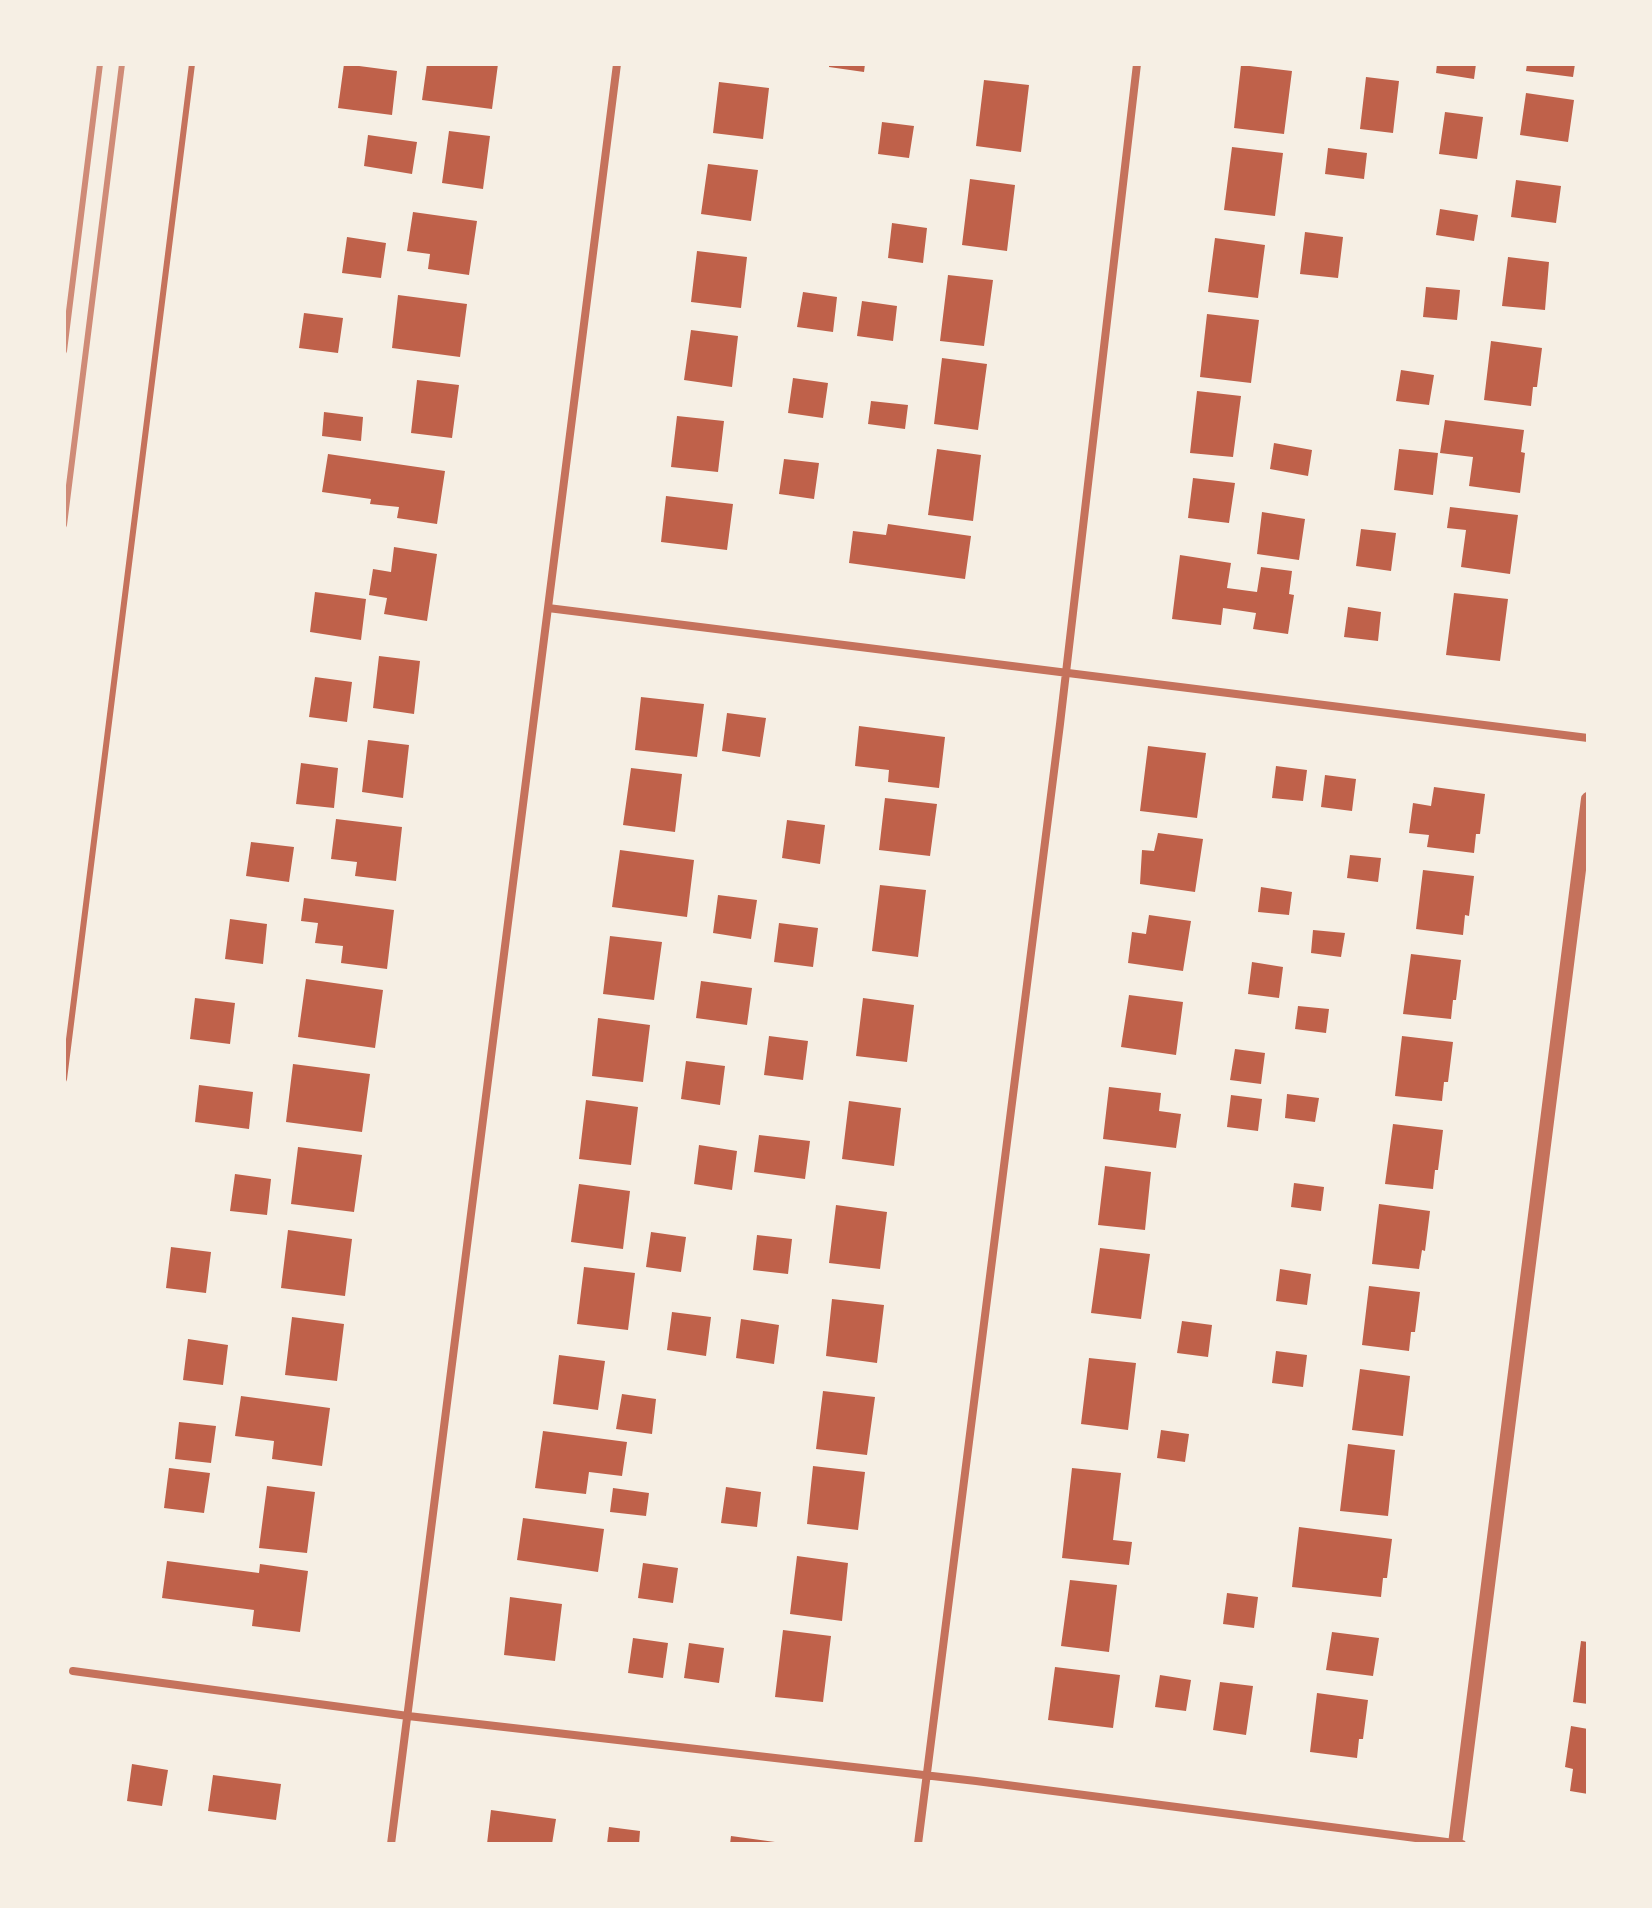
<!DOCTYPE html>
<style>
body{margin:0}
#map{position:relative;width:1652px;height:1908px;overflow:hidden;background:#f6efe4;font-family:"Exo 2",sans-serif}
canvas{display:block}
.frame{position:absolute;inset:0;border:66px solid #f6efe4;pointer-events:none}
</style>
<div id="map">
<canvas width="1652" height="1908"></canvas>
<div class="frame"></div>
</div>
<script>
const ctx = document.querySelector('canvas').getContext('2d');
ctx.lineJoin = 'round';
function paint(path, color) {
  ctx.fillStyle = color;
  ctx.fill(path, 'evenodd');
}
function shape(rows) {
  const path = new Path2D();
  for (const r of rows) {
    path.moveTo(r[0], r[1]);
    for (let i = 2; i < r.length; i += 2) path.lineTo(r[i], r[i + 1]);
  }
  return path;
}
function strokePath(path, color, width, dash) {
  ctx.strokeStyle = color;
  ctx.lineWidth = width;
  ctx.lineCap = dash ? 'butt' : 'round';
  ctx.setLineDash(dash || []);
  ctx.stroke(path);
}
const building = shape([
 [344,64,397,71,392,115,338,108],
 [427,64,498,64,492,109,422,100],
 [829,64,865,64,864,72,829,67],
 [1437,64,1476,64,1474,79,1436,73],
 [1527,64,1575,64,1573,77,1526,71],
 [1241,65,1292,71,1284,134,1234,128],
 [1366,77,1399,81,1393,133,1360,129],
 [984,80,1029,85,1021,152,976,146],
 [719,82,769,88,763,139,713,133],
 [1526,93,1574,100,1568,142,1520,135],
 [1445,112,1483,117,1477,159,1439,154],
 [882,122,914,126,909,158,878,154],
 [449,131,490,136,483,189,442,183],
 [368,135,417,142,412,174,364,166],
 [1232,147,1283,153,1275,216,1224,210],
 [1328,148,1367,153,1364,179,1325,174],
 [708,164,758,170,751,221,701,214],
 [970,179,1015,185,1007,251,962,245],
 [1516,180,1561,186,1556,223,1511,217],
 [1440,209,1478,215,1474,241,1436,235],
 [413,212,477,221,469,275,428,269,430,254,407,251],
 [892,223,927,228,923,263,888,258],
 [1305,232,1343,237,1338,278,1300,274],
 [347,237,386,243,381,278,342,273],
 [1215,238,1265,245,1258,298,1208,292],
 [697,251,747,257,741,308,691,302],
 [1508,257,1549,262,1545,310,1502,306],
 [948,275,993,280,984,346,940,341],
 [1426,287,1460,290,1457,320,1423,317],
 [803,292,837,297,833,332,797,327],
 [398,295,467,304,460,357,392,348],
 [862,301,897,306,893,341,857,336],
 [304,313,343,318,338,353,299,348],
 [1207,314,1259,320,1251,383,1200,377],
 [691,330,738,336,732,387,684,380],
 [1491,341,1542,348,1537,387,1533,387,1531,406,1484,400],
 [942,358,987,364,978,430,934,424],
 [1401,370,1434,375,1429,405,1396,401],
 [793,378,828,383,823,418,788,413],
 [417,380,459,385,452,438,411,433],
 [1197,391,1241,396,1233,457,1190,453],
 [871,401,908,405,905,429,868,424],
 [324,412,363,417,361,441,322,436],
 [677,416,724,421,718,472,671,467],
 [1445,420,1524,430,1521,452,1525,453,1520,493,1469,486,1473,457,1440,453],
 [1274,443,1312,450,1308,476,1270,469],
 [937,449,981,455,973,521,928,515],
 [1399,449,1438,453,1433,495,1394,490],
 [328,454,445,471,437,524,397,518,399,507,370,504,371,499,322,492],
 [784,459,819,463,814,499,779,494],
 [1193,478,1235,483,1229,523,1188,518],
 [666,496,733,504,727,550,661,542],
 [1450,507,1518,515,1510,574,1461,567,1466,530,1447,528],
 [1262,512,1305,519,1299,560,1257,554],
 [888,524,971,536,965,579,849,563,853,531,886,535],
 [1361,529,1396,533,1391,571,1356,566],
 [394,547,437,554,427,621,384,614,387,598,369,595,373,569,391,572],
 [1180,555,1231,563,1227,588,1257,592,1261,567,1292,571,1289,594,1294,595,1288,634,1253,629,1256,613,1223,608,1221,625,1172,619],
 [315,592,366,599,361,640,310,632],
 [1454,593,1508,599,1500,661,1446,655],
 [1348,607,1381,612,1378,641,1344,637],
 [379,656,420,661,414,714,373,708],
 [315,677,352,682,347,722,309,717],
 [641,697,704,704,697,757,635,750],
 [727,713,766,718,760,757,722,751],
 [859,726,945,737,939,788,888,782,889,770,855,766],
 [368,740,409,745,403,798,362,792],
 [1148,746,1206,753,1197,818,1140,811],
 [301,763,338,768,334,808,296,804],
 [1276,766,1307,770,1303,801,1272,798],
 [631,768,682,774,675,832,623,825],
 [1325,775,1356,779,1352,811,1321,807],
 [1434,787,1485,794,1480,834,1476,834,1474,853,1427,847,1429,835,1409,833,1413,803,1431,806],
 [885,798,937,804,930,856,879,850],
 [336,819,402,827,396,881,355,876,357,862,331,859],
 [787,820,825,825,820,864,782,858],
 [1158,833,1203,839,1195,892,1140,884,1142,850,1154,851],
 [251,842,294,847,289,882,246,876],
 [620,850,694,860,687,917,612,907],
 [1350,855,1381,858,1378,882,1347,878],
 [1423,870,1474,876,1469,916,1465,915,1463,935,1416,929],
 [880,885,926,890,918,957,872,951],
 [1261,887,1292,892,1289,915,1258,912],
 [718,895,757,900,751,939,713,933],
 [304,898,394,910,387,969,341,963,343,946,315,943,318,923,301,921],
 [1149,915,1191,921,1183,971,1128,963,1132,932,1146,934],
 [230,919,267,924,263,964,225,959],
 [779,923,818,928,813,967,774,962],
 [1313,930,1345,933,1341,957,1311,953],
 [610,936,662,942,654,1000,603,994],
 [1411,954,1461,960,1456,1000,1453,1000,1451,1019,1403,1014],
 [1252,962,1283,967,1279,998,1248,994],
 [306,979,383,990,375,1048,298,1037],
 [701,981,752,988,747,1025,696,1018],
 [1129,995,1183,1002,1176,1055,1121,1047],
 [195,998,235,1003,230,1044,190,1039],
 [863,998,914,1005,907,1062,856,1056],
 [1298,1006,1329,1009,1326,1033,1295,1029],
 [598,1018,650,1025,643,1082,592,1076],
 [769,1036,808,1041,803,1080,764,1075],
 [1402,1036,1453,1042,1448,1082,1444,1082,1442,1101,1395,1096],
 [1235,1049,1265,1053,1261,1084,1230,1080],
 [686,1061,725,1066,720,1105,681,1099],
 [293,1064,370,1074,362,1132,286,1122],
 [199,1085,253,1092,249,1129,195,1122],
 [1109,1087,1161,1093,1159,1111,1181,1114,1176,1148,1103,1139],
 [1287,1094,1319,1098,1315,1122,1285,1118],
 [1231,1095,1262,1099,1258,1131,1227,1127],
 [586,1100,638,1107,631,1165,579,1159],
 [849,1101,901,1108,894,1166,842,1159],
 [1393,1124,1443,1130,1438,1170,1435,1170,1433,1189,1385,1184],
 [759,1135,810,1141,805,1179,754,1172],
 [699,1145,737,1151,732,1190,694,1184],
 [298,1147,362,1155,354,1212,291,1204],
 [1105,1166,1151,1172,1145,1230,1098,1225],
 [235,1174,271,1179,267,1215,230,1211],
 [1294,1183,1324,1187,1321,1211,1291,1207],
 [579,1184,630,1191,623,1249,571,1242],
 [1379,1204,1430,1211,1425,1251,1422,1250,1419,1269,1372,1264],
 [836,1205,887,1212,880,1269,829,1263],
 [288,1230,352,1239,345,1296,281,1288],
 [651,1232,686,1237,681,1272,646,1267],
 [757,1235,792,1239,788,1274,753,1270],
 [171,1247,211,1252,206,1293,166,1288],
 [1100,1248,1150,1254,1141,1319,1091,1313],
 [584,1267,635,1273,628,1330,577,1324],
 [1280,1269,1311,1274,1307,1305,1276,1301],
 [1369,1286,1420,1292,1415,1332,1411,1332,1409,1351,1362,1345],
 [832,1299,884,1305,877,1363,826,1356],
 [672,1312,711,1317,706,1356,667,1350],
 [292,1317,344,1324,337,1381,285,1375],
 [741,1319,779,1325,774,1364,736,1358],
 [1182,1321,1212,1325,1208,1357,1177,1353],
 [188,1339,228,1345,223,1385,183,1380],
 [1276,1351,1307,1355,1303,1387,1272,1383],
 [559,1355,605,1361,598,1410,553,1404],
 [1089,1358,1136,1363,1128,1430,1081,1424],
 [1360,1369,1410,1376,1403,1436,1352,1430],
 [823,1391,875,1397,867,1455,816,1449],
 [622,1394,656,1399,652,1434,616,1429],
 [241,1396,330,1408,322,1466,272,1459,274,1441,235,1436],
 [179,1422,216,1426,211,1463,175,1459],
 [1161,1430,1189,1434,1185,1462,1157,1458],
 [543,1431,627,1442,622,1476,589,1472,586,1494,535,1488],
 [1348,1444,1395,1450,1388,1516,1340,1511],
 [813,1466,865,1472,858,1530,807,1524],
 [169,1468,210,1473,204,1513,164,1508],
 [1072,1468,1121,1473,1113,1540,1132,1542,1129,1565,1062,1558],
 [267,1486,315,1492,307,1553,259,1548],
 [726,1487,761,1492,757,1527,721,1523],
 [613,1488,649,1493,646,1516,610,1512],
 [523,1518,604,1529,598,1572,517,1560],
 [1299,1527,1392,1539,1387,1578,1383,1578,1381,1597,1292,1587],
 [797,1556,848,1563,842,1621,790,1614],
 [167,1561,259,1573,260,1564,308,1571,300,1632,252,1626,254,1610,162,1598],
 [643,1563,678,1568,673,1603,638,1598],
 [1070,1580,1117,1585,1109,1652,1061,1646],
 [1227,1593,1258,1597,1254,1628,1223,1624],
 [510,1597,562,1604,555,1661,504,1655],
 [783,1630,831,1636,823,1702,775,1697],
 [1332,1632,1379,1638,1373,1676,1326,1670],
 [633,1638,668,1643,663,1678,628,1673],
 [1581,1641,1588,1642,1588,1704,1573,1702],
 [689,1643,724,1648,719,1683,684,1678],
 [1055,1667,1120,1675,1113,1728,1048,1720],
 [1160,1675,1191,1680,1186,1711,1155,1707],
 [1220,1682,1253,1686,1246,1735,1213,1730],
 [1317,1693,1368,1700,1363,1739,1359,1739,1357,1758,1310,1752],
 [1571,1726,1588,1729,1588,1794,1570,1791,1573,1769,1565,1767],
 [132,1764,168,1770,162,1806,127,1801],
 [213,1775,281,1784,276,1820,208,1811],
 [491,1810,556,1819,552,1844,487,1844],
 [609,1827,640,1831,639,1844,607,1844],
 [731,1836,775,1842,775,1844,730,1844]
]);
const service = shape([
 [64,1079,192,64]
]);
const minor = shape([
 [548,608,1588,738],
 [73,1671,408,1716,976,1781,1462,1844],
 [391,1844,617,64],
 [918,1844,1060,724,1137,64]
]);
const tertiary = shape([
 [1455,1844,1588,799]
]);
const rail = shape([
 [64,351,100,64],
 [64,525,122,64]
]);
paint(building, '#bf614a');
strokePath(service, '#c5725c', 6);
strokePath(minor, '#c5725c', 8);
strokePath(tertiary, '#c5725c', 14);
strokePath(rail, '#cf8b77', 6);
</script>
